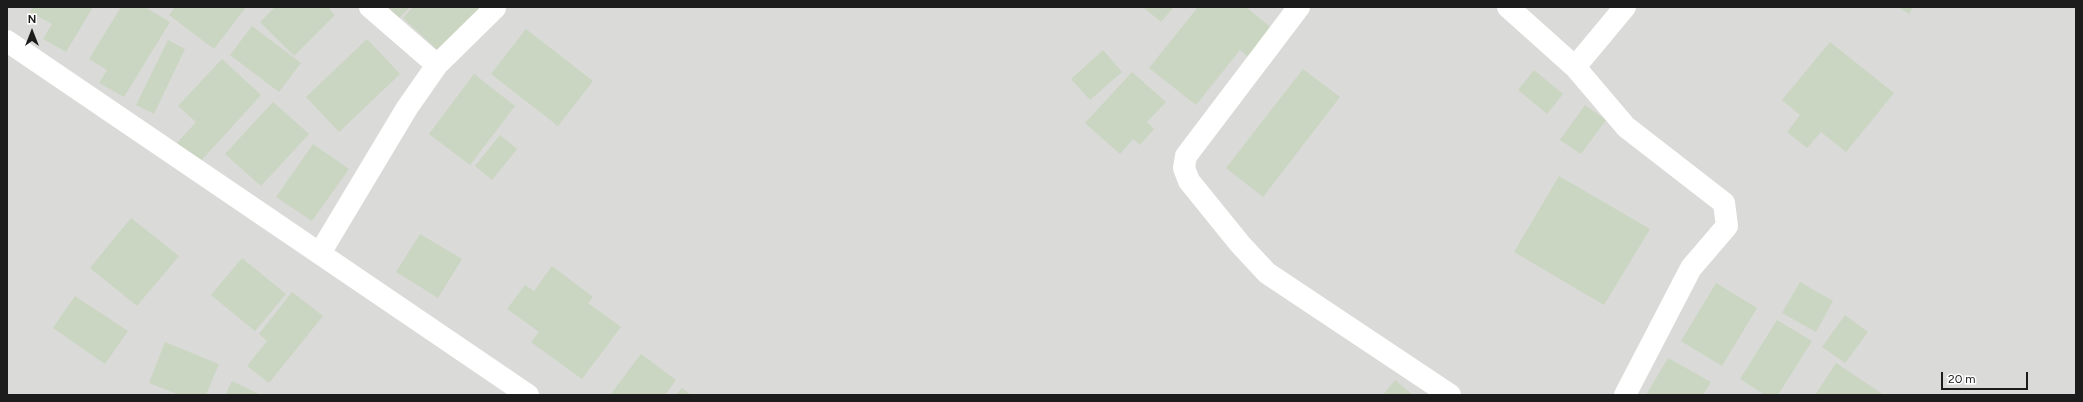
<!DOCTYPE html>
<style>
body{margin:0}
#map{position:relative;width:2083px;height:402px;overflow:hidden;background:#e4efe1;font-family:Figtree,sans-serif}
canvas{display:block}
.frame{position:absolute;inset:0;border:8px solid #1c1c1c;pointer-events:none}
.north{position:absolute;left:12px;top:12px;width:40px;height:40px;-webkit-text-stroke:3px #fff;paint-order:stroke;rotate:0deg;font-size:11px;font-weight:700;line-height:16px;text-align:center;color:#1c1c1c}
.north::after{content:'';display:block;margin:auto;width:14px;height:18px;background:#1c1c1c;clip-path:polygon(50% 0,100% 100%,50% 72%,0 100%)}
.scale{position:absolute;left:1941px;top:372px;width:87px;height:18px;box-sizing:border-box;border:2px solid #1c1c1c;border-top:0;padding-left:5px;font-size:12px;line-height:14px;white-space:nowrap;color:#1c1c1c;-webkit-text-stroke:3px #fff;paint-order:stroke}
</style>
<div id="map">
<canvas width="2083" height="402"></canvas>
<div class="frame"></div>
<div class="north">N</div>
<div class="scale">20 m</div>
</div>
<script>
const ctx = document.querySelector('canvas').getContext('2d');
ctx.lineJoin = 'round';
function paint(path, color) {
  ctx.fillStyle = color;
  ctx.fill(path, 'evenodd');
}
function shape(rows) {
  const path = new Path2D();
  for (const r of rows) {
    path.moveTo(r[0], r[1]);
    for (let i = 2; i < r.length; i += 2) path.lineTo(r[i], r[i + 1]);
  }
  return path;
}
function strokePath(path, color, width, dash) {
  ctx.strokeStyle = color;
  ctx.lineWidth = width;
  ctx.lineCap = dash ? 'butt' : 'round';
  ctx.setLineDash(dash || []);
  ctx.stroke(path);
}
const residential = shape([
 [7,7,2076,7,2076,395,7,395]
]);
const building = shape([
 [33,7,93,7,66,52,43,39,52,24,30,12],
 [121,7,145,7,170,22,124,97,99,83,107,70,89,59],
 [175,7,246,7,214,49,169,15],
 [275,7,328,7,335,15,294,56,260,22],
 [388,7,410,7,399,18],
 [413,7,483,7,442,54,403,18],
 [1143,7,1174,7,1161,22],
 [1198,7,1246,7,1274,30,1251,59,1240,50,1196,105,1149,68],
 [1898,7,1913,7,1909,14],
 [252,26,301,63,279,92,230,55],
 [526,29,593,81,558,126,491,74],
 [367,39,400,74,339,132,306,97],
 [168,40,185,49,154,114,136,105],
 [1830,42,1894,93,1846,152,1821,132,1807,148,1787,132,1800,115,1782,100],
 [1103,50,1122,72,1090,100,1071,79],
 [222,59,261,95,199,163,177,143,196,122,178,106],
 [1303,69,1340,97,1263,197,1226,168],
 [1534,70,1563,94,1547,114,1518,90],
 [1132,72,1166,102,1147,122,1154,129,1140,145,1133,139,1120,154,1085,123],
 [474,74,515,106,470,165,429,134],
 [273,102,309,134,261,186,225,154],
 [1585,105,1606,120,1581,154,1560,140],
 [500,135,517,149,492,180,475,166],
 [313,144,349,169,312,221,276,197],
 [1559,176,1650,229,1604,305,1514,252],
 [131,218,179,256,137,306,90,268],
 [420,234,462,259,438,298,396,272],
 [242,258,286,294,255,331,211,295],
 [552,266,593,297,588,303,621,327,582,379,531,342,539,332,507,309,525,285,534,291],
 [1800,282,1833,301,1816,332,1782,313],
 [1716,283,1757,308,1722,366,1681,341],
 [292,292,323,316,269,383,247,366,267,341,259,334],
 [75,296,128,331,105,364,53,328],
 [1845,315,1868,332,1845,363,1822,347],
 [1777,320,1812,341,1778,395,1765,395,1740,379],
 [165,342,219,364,206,395,180,395,149,383],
 [641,354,676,380,665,395,610,395],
 [1668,358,1711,382,1703,395,1646,395],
 [1836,363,1884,395,1815,395],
 [1395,380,1413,395,1383,395],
 [232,381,261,395,225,395],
 [682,388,691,395,676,395]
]);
const street = shape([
 [370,7,437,65],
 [1299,7,1186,156,1184,168,1189,181,1240,244,1267,273,1450,395],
 [1508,7,1575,67,1626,127,1724,203,1727,226,1691,268,1625,395],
 [7,41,528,395],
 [1575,67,1625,7],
 [320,253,407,108,437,65,495,8]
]);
paint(residential, '#dadbd9');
paint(building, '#cad6c1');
strokePath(street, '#fff', 22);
</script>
